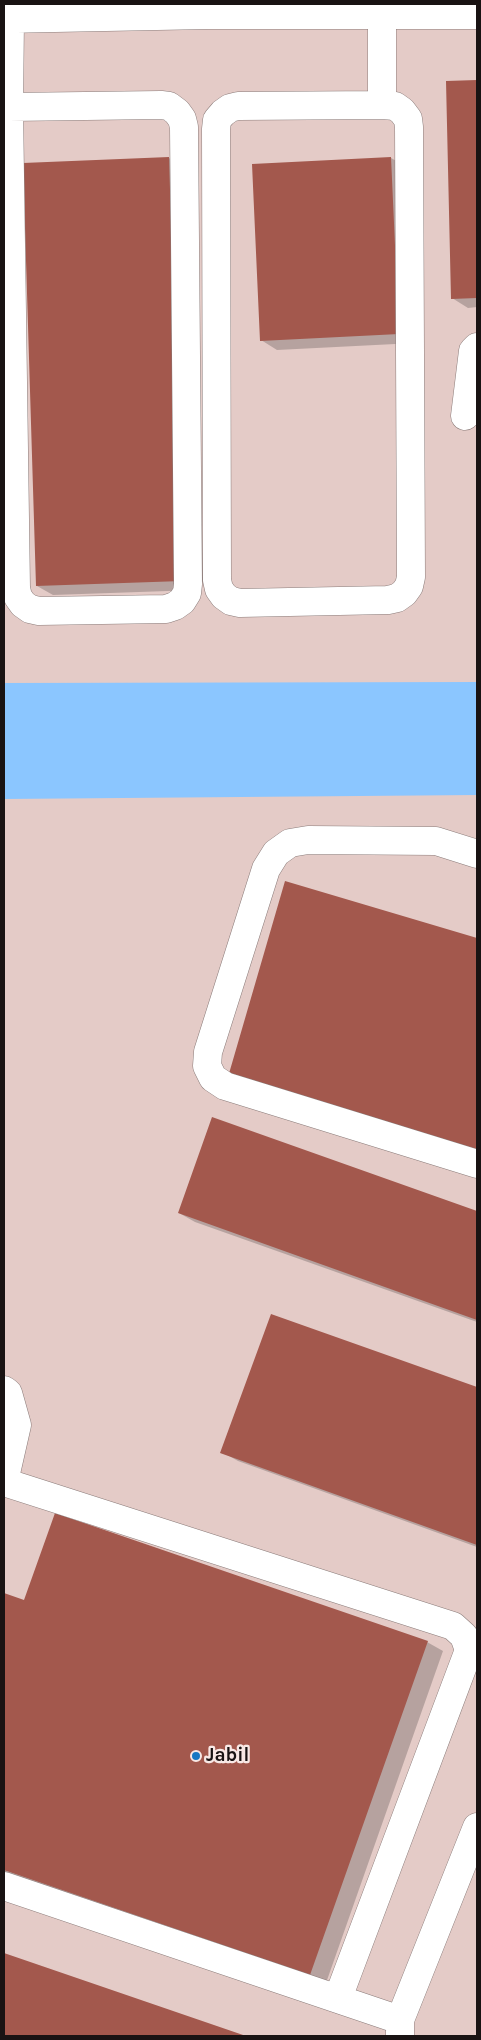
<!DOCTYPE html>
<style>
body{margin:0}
#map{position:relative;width:481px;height:2040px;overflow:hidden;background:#eadad8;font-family:Karla,sans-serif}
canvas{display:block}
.frame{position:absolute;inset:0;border:5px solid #191313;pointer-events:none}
</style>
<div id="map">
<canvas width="481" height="2040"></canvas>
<div class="frame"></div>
</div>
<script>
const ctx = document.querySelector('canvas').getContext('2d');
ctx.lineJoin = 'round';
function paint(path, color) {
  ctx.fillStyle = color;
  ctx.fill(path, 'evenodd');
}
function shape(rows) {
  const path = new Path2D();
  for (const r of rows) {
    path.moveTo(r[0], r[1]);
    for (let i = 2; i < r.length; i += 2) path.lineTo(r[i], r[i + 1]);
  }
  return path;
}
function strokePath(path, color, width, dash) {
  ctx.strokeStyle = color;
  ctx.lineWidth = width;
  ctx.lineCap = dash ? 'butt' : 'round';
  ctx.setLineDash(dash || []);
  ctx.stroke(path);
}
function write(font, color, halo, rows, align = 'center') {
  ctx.font = font + ' Karla,sans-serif';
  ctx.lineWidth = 4.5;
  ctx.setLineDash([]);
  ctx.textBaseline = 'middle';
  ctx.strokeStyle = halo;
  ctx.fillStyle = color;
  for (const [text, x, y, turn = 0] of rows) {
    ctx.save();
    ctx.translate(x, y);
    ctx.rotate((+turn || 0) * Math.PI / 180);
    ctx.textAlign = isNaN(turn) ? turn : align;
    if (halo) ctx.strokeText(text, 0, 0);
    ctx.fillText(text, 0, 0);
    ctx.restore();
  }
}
const built = shape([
 [4,4,477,4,477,2036,4,2036]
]);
const water = shape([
 [477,682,477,795,4,799,4,683]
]);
const shadow = shape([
 [477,81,477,307,468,308,452,298,447,82],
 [169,158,184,168,197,590,53,595,37,586],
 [391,158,407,167,415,343,277,350,261,340],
 [286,883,477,939,477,1155],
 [213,1119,477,1213,477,1322,195,1222,179,1213],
 [272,1315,477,1389,477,1547,238,1461,222,1452],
 [4,1594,25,1602,427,1642,443,1651,326,1983,4,1873],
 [4,1954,243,2036,4,2036]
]);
const building = shape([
 [477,80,477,298,451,299,446,81],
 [169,157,182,581,36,586,23,163],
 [391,157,399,334,260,341,252,164],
 [285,881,477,938,477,1152,228,1077],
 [212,1117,477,1211,477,1320,178,1213],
 [271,1314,477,1387,477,1545,220,1453],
 [55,1513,428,1641,310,1975,4,1870,4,1593,24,1600],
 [4,1953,246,2036,4,2036]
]);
const minor = shape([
 [382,4,382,105,238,106,230,108,223,113,217,120,216,129,217,580,219,589,224,596,231,601,240,603,388,600,397,598,404,593,409,586,411,577,409,127,408,119,402,111,395,106,382,105],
 [4,19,208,15,477,15],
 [9,107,16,588,18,597,23,604,30,609,39,611,166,609,175,606,182,601,187,593,188,584,184,127,182,119,177,112,169,106,161,105,9,107,10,19],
 [465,416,473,351,477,347],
 [477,854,436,841,308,840,290,843,276,853,266,869,208,1052,207,1066,213,1078,225,1086,477,1164],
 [4,1390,8,1393,17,1425,4,1482],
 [4,1482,453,1626,464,1636,469,1650,338,1998],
 [4,1886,400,2020],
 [400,2036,400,2020,477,1827]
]);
const markers = [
 [196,1756,5,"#1677c3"]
];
const poiNames = [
 ["Jabil",206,1756]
];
paint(built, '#e4cbc7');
paint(water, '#8bc6ff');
paint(shadow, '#0003');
paint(building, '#a3584d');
strokePath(minor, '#8b7c7a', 29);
strokePath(minor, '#fff', 28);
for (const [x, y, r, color] of markers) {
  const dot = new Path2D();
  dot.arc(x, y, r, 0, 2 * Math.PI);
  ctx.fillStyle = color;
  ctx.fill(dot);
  strokePath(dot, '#f8e8e5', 2);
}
write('bold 19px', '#191313', '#f8e8e5', poiNames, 'left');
</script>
